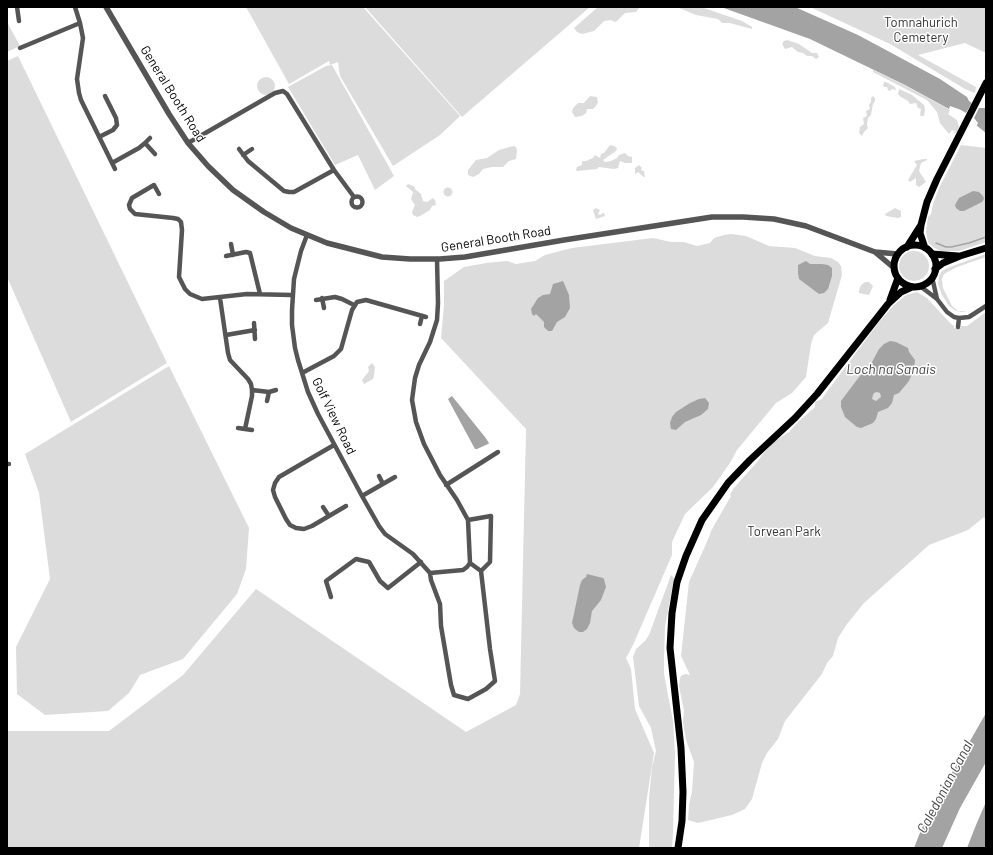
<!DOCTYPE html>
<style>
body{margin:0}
#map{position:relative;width:993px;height:855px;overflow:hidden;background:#fff;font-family:Barlow,sans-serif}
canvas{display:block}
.frame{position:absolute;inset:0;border:8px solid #000;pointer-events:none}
</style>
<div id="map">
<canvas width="993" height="855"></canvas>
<div class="frame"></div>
</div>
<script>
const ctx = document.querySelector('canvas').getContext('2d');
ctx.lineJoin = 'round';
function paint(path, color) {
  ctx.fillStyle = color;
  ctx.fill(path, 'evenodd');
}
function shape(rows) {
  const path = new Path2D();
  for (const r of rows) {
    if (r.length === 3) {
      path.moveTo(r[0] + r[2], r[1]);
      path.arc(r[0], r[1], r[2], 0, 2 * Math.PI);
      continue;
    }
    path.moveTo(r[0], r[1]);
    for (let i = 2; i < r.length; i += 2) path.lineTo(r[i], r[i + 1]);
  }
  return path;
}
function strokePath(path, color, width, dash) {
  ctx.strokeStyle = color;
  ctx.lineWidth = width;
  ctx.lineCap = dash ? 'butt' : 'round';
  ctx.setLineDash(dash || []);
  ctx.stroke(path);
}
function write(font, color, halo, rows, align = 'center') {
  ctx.font = font + ' Barlow,sans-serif';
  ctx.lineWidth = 3;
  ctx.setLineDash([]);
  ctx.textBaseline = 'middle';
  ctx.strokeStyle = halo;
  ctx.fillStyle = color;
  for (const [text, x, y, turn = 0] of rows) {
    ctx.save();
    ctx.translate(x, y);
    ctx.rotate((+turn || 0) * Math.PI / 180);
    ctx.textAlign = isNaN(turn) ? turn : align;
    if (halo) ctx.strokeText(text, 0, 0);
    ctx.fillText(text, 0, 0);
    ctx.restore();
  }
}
const green = shape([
 [246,7,363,7,460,116,440,135,393,166,340,76,338,62,330,65,329,61,289,84],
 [365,7,590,7,462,117],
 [598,7,640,7,636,12,625,13,617,21,615,22,611,20,604,21,594,31,582,34,577,32,574,28],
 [672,7,701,7,742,21,752,27,752,29,730,23,722,23,718,19,696,15,679,8],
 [810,7,986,7,986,53,965,43,918,55,976,87,975,93,965,89,890,44],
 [7,22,20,46,7,52],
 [787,40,799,44,812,53,817,53,819,57,816,59,812,56,807,56,803,53,798,52,792,47,785,49,782,44,784,41],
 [18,56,167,363,71,422,7,277,7,61],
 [332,65,394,176,375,190,358,155,335,165,288,87,326,66],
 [873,70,904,85,950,110,948,114,957,120,959,127,957,132,953,134,955,131,952,130,949,134,944,128,940,123,937,112,927,100,873,72],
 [266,86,9],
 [884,82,886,82,895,87,896,90,892,89,890,91,888,90,887,87,884,87,883,86],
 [899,89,912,95,924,105,925,109,924,116,921,116,920,115,921,109,918,108,916,103,910,104,908,101,901,97,898,94],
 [590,96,597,97,598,103,595,107,593,109,587,109,586,113,582,116,575,117,572,112,573,108,578,103,584,103],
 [873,96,875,98,875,101,873,104,871,115,868,118,867,125,868,128,864,132,862,136,859,133,860,127,864,124,863,118,867,116,866,111,870,109,869,105,871,102,871,98],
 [610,145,614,146,617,148,616,151,603,160,605,162,611,161,617,158,619,155,625,153,628,156,632,157,632,163,625,163,620,161,618,168,614,169,599,167,597,169,577,171,576,170,577,167,582,165,582,161,586,161,593,158,595,155,600,158,601,154,604,153],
 [961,145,986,148,986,242,959,251,940,251,933,247,928,242,926,232,928,217,931,214,933,204,939,188],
 [513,146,516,147,517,150,516,159,509,161,503,167,492,167,487,168,483,169,479,174,473,177,468,175,468,170,476,160,487,158,499,150],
 [924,159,927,159,927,160,921,163,919,171,926,182,919,187,916,185,916,178,910,182,908,180,917,165,914,161],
 [639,165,642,168,641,170,644,171,645,177,644,177,638,172,636,174,635,173,635,168],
 [408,184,415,187,415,189,421,194,423,201,427,202,433,198,435,200,436,205,432,206,430,210,420,216,417,217,413,215,412,212,415,205,411,199,413,192,406,186],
 [448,192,4.5],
 [596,208,600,210,598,214,600,215,603,213,604,213,605,216,596,219,593,210],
 [895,208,901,211,901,217,898,218,886,216,885,214],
 [731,234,746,236,769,246,795,248,815,256,831,258,838,262,841,266,842,275,828,323,814,335,811,344,806,377,792,393,776,403,737,450,730,463,713,487,685,514,672,542,672,555,633,645,626,658,631,669,635,709,654,753,639,848,7,848,7,731,109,731,183,675,256,589,466,732,516,705,520,694,526,429,441,338,444,305,444,281,464,267,486,263,507,261,516,264,535,261,545,255,572,248,653,238,671,242,684,242,697,246,710,243,714,238,724,235],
 [914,266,15],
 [986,254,986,257,957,267,944,274,942,279,943,288,952,306,958,311,967,311,962,312,956,311,949,306,942,295,938,284,939,276,942,271,947,268],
 [865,282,869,282,873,286,869,295,859,293,859,290,861,285],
 [917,292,927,298,951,324,954,326,954,328,961,328,961,326,967,326,986,312,986,521,984,517,968,530,929,545,864,603,847,624,838,638,833,656,827,663,822,674,785,721,778,739,767,753,762,763,752,799,745,809,732,815,698,823,688,820,689,805,692,791,694,762,686,740,683,722,684,711,679,686,680,678,682,675,686,674,690,675,681,656,689,582,709,537,711,531,731,496,730,495,733,489,758,461,762,455,775,441,789,432,798,422,815,407,815,402,822,399,826,393,879,322,894,305,906,295],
 [372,363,375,367,374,376,373,379,364,384,362,380,369,371,368,367],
 [169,366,249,528,246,569,237,594,183,659,140,675,129,693,108,711,45,715,17,694,16,647,50,579,39,493,25,454],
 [671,575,674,578,665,627,664,658,664,674,673,721,675,753,673,833,672,848,649,848,649,798,652,767,656,751,651,728,639,706,633,657,636,649,645,641,649,635]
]);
const water = shape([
 [721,7,795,7,858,35,940,79,967,97,969,101,979,108,986,108,986,133,976,125,972,117,961,110,950,106,949,109,905,85,810,39],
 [973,191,979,192,983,196,984,199,982,202,964,211,960,211,956,208,955,205,959,198],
 [806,261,810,264,822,264,828,265,832,268,832,276,828,289,824,293,819,294,799,279,798,273,798,265],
 [563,281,569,295,570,308,565,317,557,322,552,331,548,331,544,327,544,322,536,314,534,316,532,314,531,309,538,298,543,295,550,294,553,284],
 [890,341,896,342,908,348,909,352,915,360,914,369,909,381,899,393,894,395,892,403,888,408,878,412,876,419,873,423,861,428,857,427,845,417,841,407,841,401,859,377,871,364,879,349,884,344],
 [877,392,880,393,881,397,876,401,872,399,873,395,874,393],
 [452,396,485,437,489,443,488,444,477,449,475,449,449,401,448,399],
 [705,398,709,403,708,409,701,415,685,422,676,430,671,429,670,423,672,417,676,412,690,403,699,399],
 [587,574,603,578,604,579,606,587,601,600,592,611,590,623,587,629,583,632,579,632,574,628,572,623,580,585,582,580,586,577],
 [986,713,986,762,960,808,942,848,914,848,921,830,931,809],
 [986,802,986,848,967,848,976,825]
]);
const pier = shape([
 [973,101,980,106,974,118,978,123,976,127,975,123,970,118,960,112,951,108,950,111,952,107,966,113]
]);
const stream = shape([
 [936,243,946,247,951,247,969,243,986,237]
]);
const minor = shape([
 [17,7,19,21],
 [75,7,80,23,83,38,77,79,79,93,81,100,115,169],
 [20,48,80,23],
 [99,137,113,130,117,125,116,118,105,96],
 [145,143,150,138],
 [188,143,275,93,283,91,287,94,334,170,354,197],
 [239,149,248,161,284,191,289,192,294,192,334,170],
 [243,155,252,149],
 [112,163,139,148,145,143,155,154],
 [159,194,154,185,132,198,129,205,130,209,135,214,173,218,178,219,181,222,182,230,179,277,185,289,190,294,202,299,247,294,292,295],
 [357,202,5.5],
 [307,235,301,251,294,279,292,310,292,325,295,348,298,360,308,392,318,414,362,496,395,477],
 [231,244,233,255],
 [226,256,246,252,250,253,260,294],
 [932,277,937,299],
 [920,286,937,299,947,312,954,317,959,318,969,317,986,306],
 [220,298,228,353,230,360,248,379,251,384,252,390,252,396,245,429],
 [322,298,324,308],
 [316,300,335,297,342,299,354,305],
 [254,323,255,339],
 [420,324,422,316],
 [958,327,959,318],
 [226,335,255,330],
 [302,373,334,356,341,349,352,310,357,302,366,300,426,317],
 [252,390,269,392,267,401],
 [269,392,276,390],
 [238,428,252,430],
 [334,445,279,477,275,483,273,490,275,497,286,519,290,525,296,528,304,529,312,526,346,506],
 [7,464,9,464],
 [379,476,383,484],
 [446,485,498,452],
 [362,496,379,526,385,534,413,554,430,573,463,570,467,567,470,563,468,520,457,500,440,475,424,444,416,422,412,400,415,378,419,365,430,342,437,320,438,303,437,259],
 [323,507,329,516],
 [468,520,491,516,490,562,481,571],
 [430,573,431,580,440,604,441,626,451,685,454,695,468,699,486,689,495,681,490,649,481,571,470,563],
 [331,597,326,581,356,559,369,562,380,581,388,588,421,562]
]);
const tertiary = shape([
 [106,7,169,114,188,143,208,166,233,190,264,212,291,228,327,243,382,257,410,259,440,259,465,257,564,240,712,217,743,217,774,219,806,226,875,252,898,254],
 [875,252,894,268]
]);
const primary = shape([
 [932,254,958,256],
 [935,269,943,263,960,256,986,248]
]);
const trunk = shape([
 [915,266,21],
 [907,247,921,225],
 [925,248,920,233,921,225,927,202,937,179,986,83],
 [890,300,898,278],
 [678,848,682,821,683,792,681,748,670,648,672,613,677,582,686,556,702,520,728,483,750,460,795,418,817,394,888,304,901,292,912,287]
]);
const parkNames = [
 ["Tomnahurich",921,23],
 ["Cemetery",921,38],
 ["Torvean Park",784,532]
];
const streetNames = [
 ["General Booth Road",173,94,58],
 ["General Booth Road",496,239,-9],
 ["Golf View Road",334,416,64]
];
const waterNames = [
 ["Loch na Sanais",891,369],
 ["Caledonian Canal",945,787,-62]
];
paint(green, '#dcdcdc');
paint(water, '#a3a3a3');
paint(pier, '#fff');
strokePath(stream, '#a3a3a3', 1.5);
strokePath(minor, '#555', 4.5);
strokePath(tertiary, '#555', 5.5);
strokePath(primary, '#000', 7);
strokePath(trunk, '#000', 7);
write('13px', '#333', '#fff', parkNames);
write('13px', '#000', '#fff', streetNames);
write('italic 14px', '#444', '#fff', waterNames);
</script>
